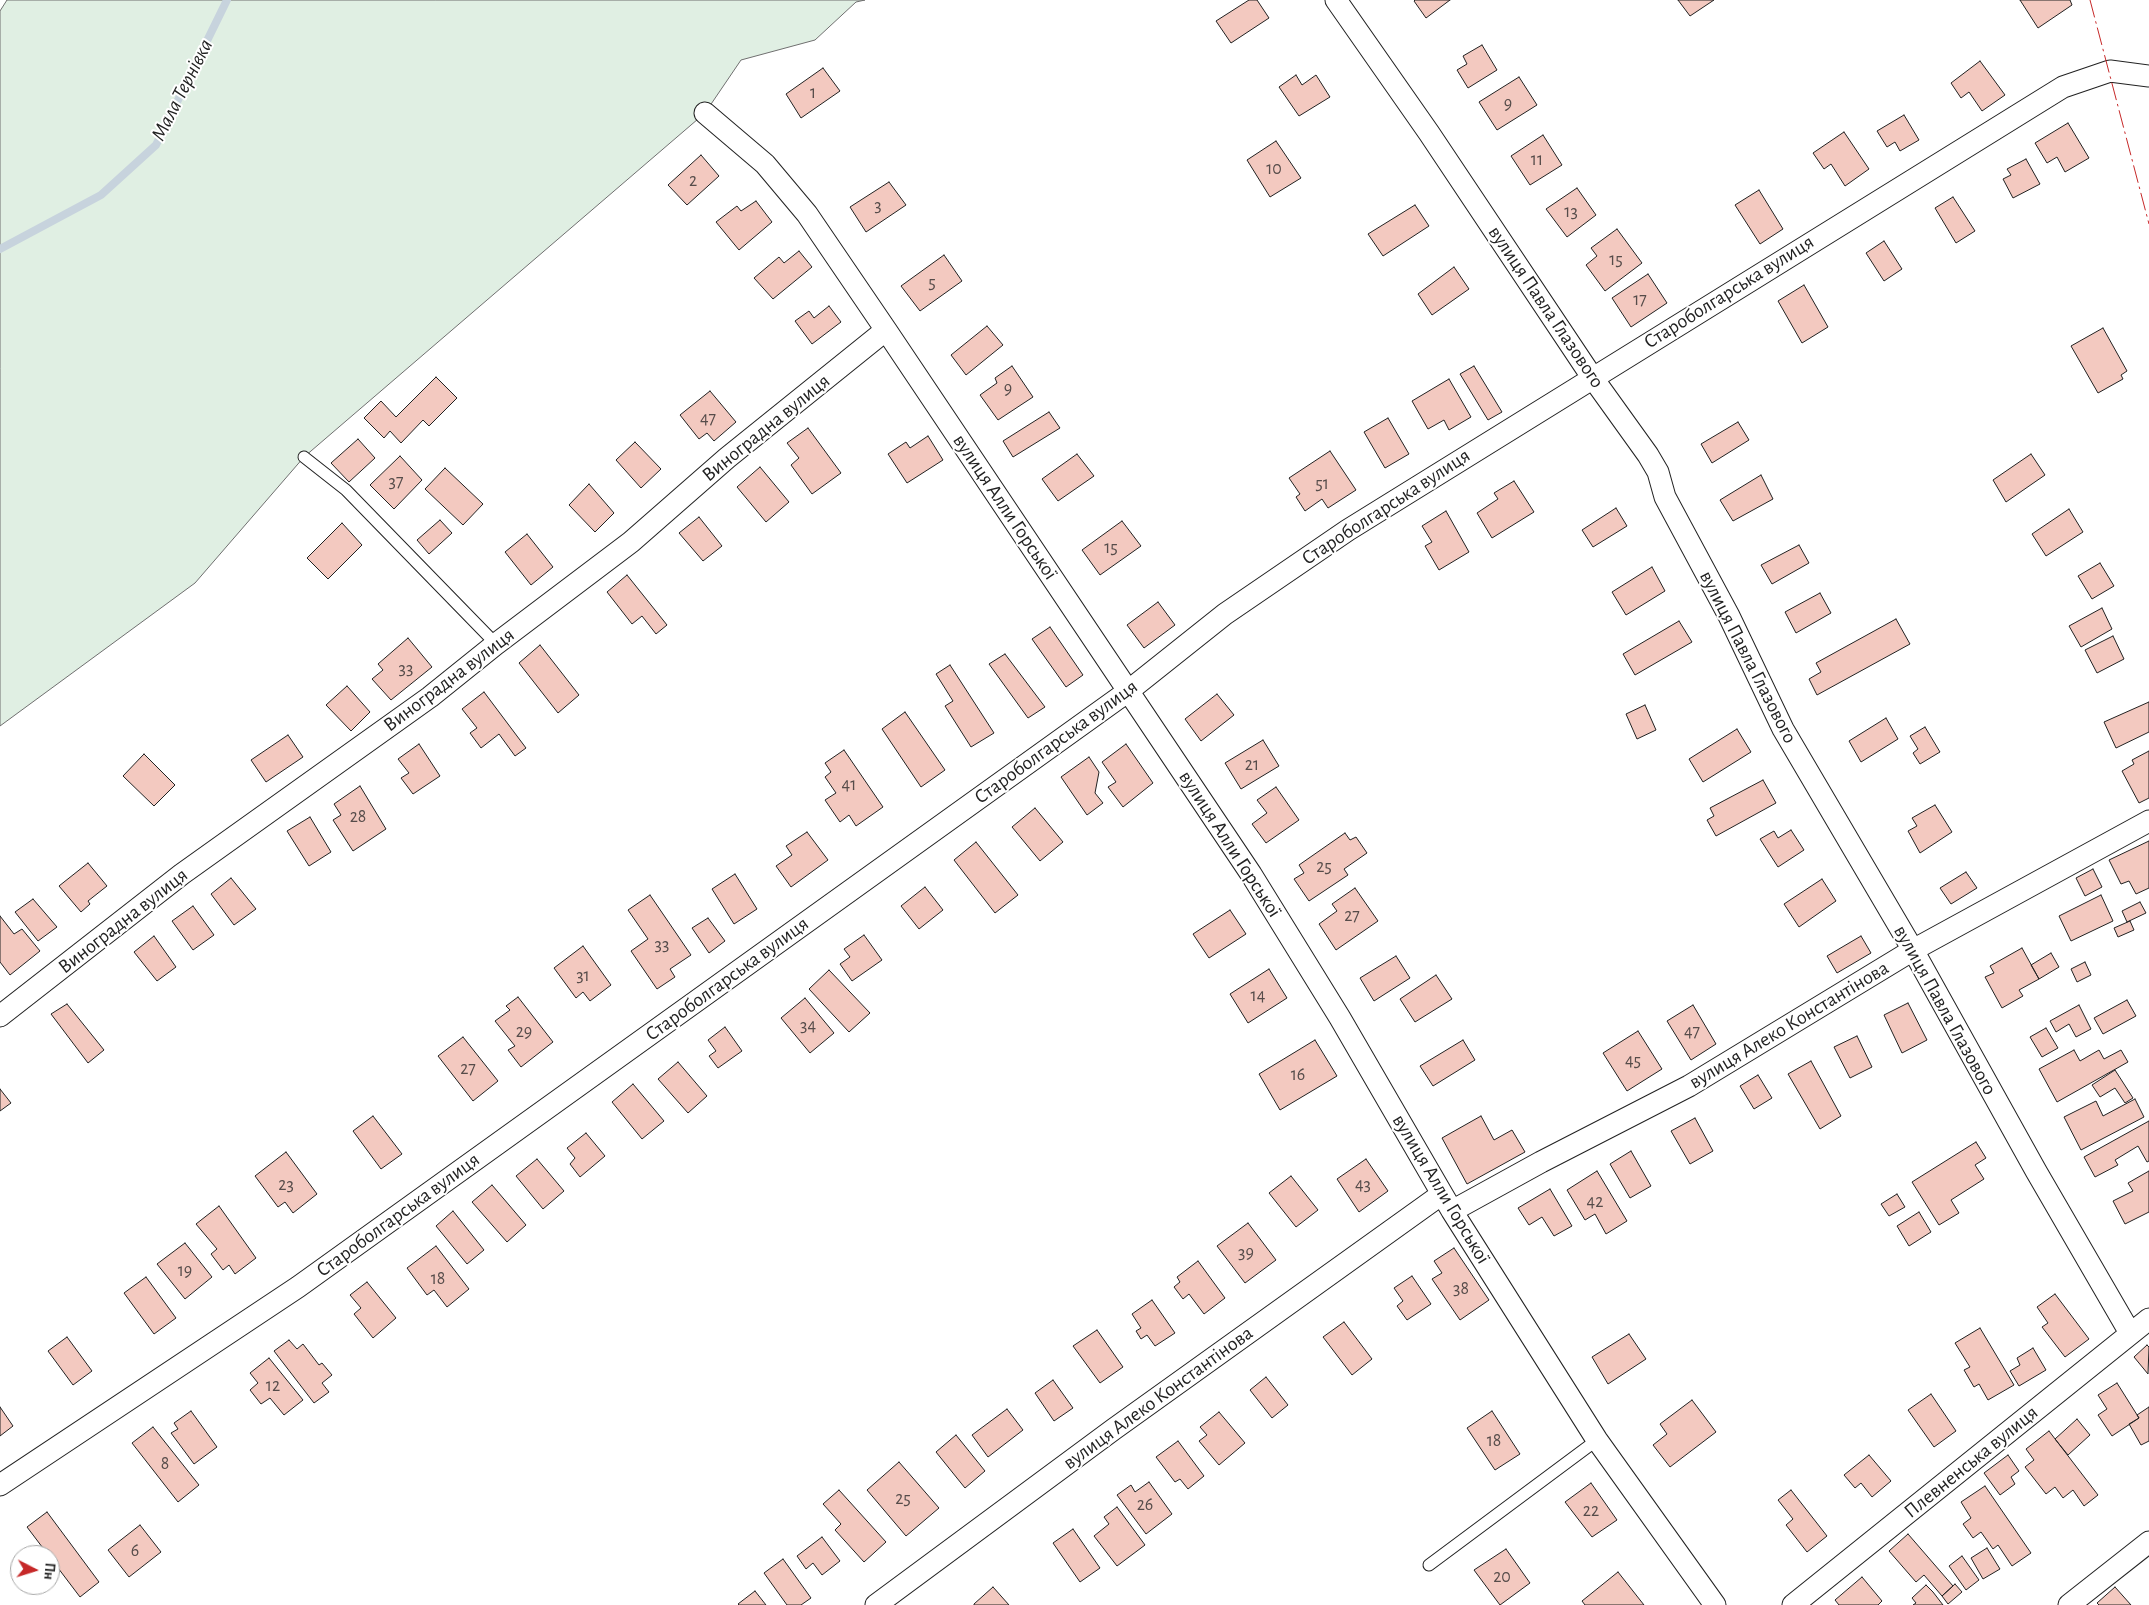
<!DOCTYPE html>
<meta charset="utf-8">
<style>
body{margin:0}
#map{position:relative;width:2149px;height:1605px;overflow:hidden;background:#fff;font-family:"Alegreya Sans",sans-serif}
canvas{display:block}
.north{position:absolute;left:10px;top:1545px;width:50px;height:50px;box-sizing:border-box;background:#fff;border:1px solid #a7a7a7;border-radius:50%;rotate:95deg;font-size:14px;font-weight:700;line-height:20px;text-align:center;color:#222}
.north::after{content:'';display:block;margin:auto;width:18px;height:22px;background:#c62828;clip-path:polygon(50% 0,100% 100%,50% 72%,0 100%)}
</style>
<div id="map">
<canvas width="2149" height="1605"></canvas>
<div class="north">Пн</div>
</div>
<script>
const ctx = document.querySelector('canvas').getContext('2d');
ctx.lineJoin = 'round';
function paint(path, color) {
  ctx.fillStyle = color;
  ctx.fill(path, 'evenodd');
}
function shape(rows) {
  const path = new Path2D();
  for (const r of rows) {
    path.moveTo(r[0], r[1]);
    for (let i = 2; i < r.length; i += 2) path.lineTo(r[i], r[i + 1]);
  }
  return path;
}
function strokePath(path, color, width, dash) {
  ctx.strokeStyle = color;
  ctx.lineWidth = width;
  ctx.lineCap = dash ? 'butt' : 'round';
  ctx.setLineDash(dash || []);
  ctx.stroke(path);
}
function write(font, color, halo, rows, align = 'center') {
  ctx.font = font + ' "Alegreya Sans",sans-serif';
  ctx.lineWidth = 4;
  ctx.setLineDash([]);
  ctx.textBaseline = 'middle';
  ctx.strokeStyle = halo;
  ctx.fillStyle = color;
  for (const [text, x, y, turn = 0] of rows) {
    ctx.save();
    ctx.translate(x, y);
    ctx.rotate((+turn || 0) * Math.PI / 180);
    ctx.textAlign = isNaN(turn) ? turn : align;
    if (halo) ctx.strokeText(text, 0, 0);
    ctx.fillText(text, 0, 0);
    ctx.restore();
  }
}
const green = shape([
 [7,0,865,0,856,2,815,40,741,60,705,113,304,457,195,583,0,726,0,11,7,0]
]);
const stream = shape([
 [0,249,101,195,156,145,227,0]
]);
const building = shape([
 [1249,0,1257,0,1269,18,1231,43,1216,21,1249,0],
 [1450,0,1426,18,1414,1,1415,0,1450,0],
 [1678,0,1714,0,1690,16,1678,0],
 [2020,0,2070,0,2072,5,2038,28,2020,0],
 [1482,45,1497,70,1468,88,1457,70,1467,64,1463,56,1482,45],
 [1980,61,2005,95,1982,111,1969,92,1961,98,1951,83,1980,61],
 [823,68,840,91,801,118,786,94,823,68],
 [1296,75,1302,85,1316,75,1330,97,1299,116,1279,87,1296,75],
 [1519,77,1537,105,1497,130,1479,102,1519,77],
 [1904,115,1919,140,1900,151,1895,142,1887,147,1877,131,1904,115],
 [2068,123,2089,158,2065,172,2057,157,2047,163,2035,143,2068,123],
 [1844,132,1869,169,1845,186,1831,164,1824,169,1813,153,1844,132],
 [1543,135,1562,165,1530,185,1511,156,1543,135],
 [1276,141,1301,178,1270,197,1247,160,1276,141],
 [701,155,719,176,687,205,668,185,701,155],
 [2026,159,2040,184,2013,198,2003,179,2011,175,2007,169,2026,159],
 [889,182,906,205,866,232,850,207,889,182],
 [1577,188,1596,215,1567,237,1546,209,1577,188],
 [1759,190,1783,229,1760,244,1735,205,1759,190],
 [1953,197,1975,231,1956,243,1935,208,1953,197],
 [756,201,772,222,739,250,716,222,737,206,741,211,756,201],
 [1415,205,1429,226,1383,256,1368,234,1415,205],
 [1617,229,1642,263,1605,291,1586,265,1597,256,1591,248,1617,229],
 [1884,241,1902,269,1884,281,1866,253,1884,241],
 [799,251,812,267,773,299,754,278,779,257,784,263,799,251],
 [944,255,962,281,920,311,901,286,944,255],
 [1454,267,1469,289,1432,315,1418,294,1454,267],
 [1648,274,1667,303,1631,327,1612,298,1648,274],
 [1804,285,1828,327,1802,343,1778,301,1804,285],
 [829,306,841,322,812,344,795,321,809,311,814,318,829,306],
 [987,326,1003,345,966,375,951,355,987,326],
 [2103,328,2127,371,2121,375,2123,379,2098,393,2071,346,2103,328],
 [1012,366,1033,397,998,420,980,395,997,383,995,378,1012,366],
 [1474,366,1502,412,1488,420,1460,374,1474,366],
 [436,377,457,398,429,426,423,420,401,443,390,431,384,438,364,418,381,401,396,417,436,377],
 [1449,379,1471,417,1449,430,1444,420,1428,429,1412,401,1449,379],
 [710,391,736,422,714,441,707,433,699,439,680,415,710,391],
 [1049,412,1060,428,1013,457,1003,441,1049,412],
 [1388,418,1409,454,1385,468,1364,432,1388,418],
 [1738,422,1749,440,1712,463,1701,444,1738,422],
 [808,428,841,473,812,494,791,465,799,458,787,443,808,428],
 [928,436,943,460,907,483,888,454,906,442,910,448,928,436],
 [358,439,375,458,349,482,331,463,358,439],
 [635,442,661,469,641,488,616,460,635,442],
 [1330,451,1356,490,1328,508,1322,499,1305,511,1296,497,1300,494,1289,478,1330,451],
 [1077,454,1094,476,1058,501,1042,479,1077,454],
 [2031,454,2045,475,2006,502,1993,480,2031,454],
 [400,456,422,480,394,509,370,485,400,456],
 [760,467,789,502,766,522,737,487,760,467],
 [445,468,483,504,463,525,425,489,445,468],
 [1761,475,1773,499,1733,521,1720,500,1761,475],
 [1514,481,1534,512,1492,538,1477,513,1498,499,1494,493,1514,481],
 [589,484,614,513,595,532,569,505,589,484],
 [1616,508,1627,526,1593,547,1582,530,1616,508],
 [2069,509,2083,532,2046,556,2032,534,2069,509],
 [1446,511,1469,552,1439,570,1425,546,1432,542,1422,526,1446,511],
 [699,517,722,546,703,561,679,533,699,517],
 [440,520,452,533,429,554,417,540,440,520],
 [1122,521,1141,546,1100,575,1082,550,1122,521],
 [342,523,362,545,328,579,307,558,342,523],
 [527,534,553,567,531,585,505,552,527,534],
 [1799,545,1809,563,1772,584,1761,565,1799,545],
 [2100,563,2114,586,2092,599,2078,576,2100,563],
 [1652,567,1665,591,1626,615,1612,592,1652,567],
 [627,575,667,625,656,634,642,616,632,624,607,592,627,575],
 [1820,593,1831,613,1796,633,1785,612,1820,593],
 [1158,602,1175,625,1144,648,1127,625,1158,602],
 [2102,608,2112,629,2081,647,2069,626,2102,608],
 [1896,619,1910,644,1817,695,1809,679,1821,672,1816,663,1896,619],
 [1679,621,1692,642,1635,675,1623,654,1679,621],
 [1050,627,1083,675,1066,687,1032,639,1050,627],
 [2113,636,2124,659,2097,673,2085,650,2113,636],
 [408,638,432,667,391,700,372,679,383,670,378,664,408,638],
 [540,645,579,695,558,713,519,663,540,645],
 [1005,654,1045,707,1028,718,989,664,1005,654],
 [950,665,994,733,971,747,945,706,953,701,936,674,950,665],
 [347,686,370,712,351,731,326,705,347,686],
 [484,692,526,748,515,756,499,734,481,748,470,733,477,728,462,709,484,692],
 [1217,694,1234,715,1201,741,1185,719,1217,694],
 [2149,702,2149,732,2116,748,2104,722,2149,702],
 [1645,705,1656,730,1637,739,1626,714,1645,705],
 [905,712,945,770,921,787,882,729,905,712],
 [1886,718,1898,739,1861,762,1849,741,1886,718],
 [1925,727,1940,752,1920,764,1913,753,1918,749,1910,736,1925,727],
 [1737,729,1751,752,1703,782,1689,759,1737,729],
 [288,735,303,757,266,782,251,760,288,735],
 [1263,740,1279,766,1241,789,1225,763,1263,740],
 [419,744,440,776,413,794,401,778,409,773,398,759,419,744],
 [1126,744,1153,783,1123,807,1108,787,1116,782,1102,762,1126,744],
 [844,750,883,807,856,826,849,815,840,822,825,800,836,793,825,777,831,772,825,763,844,750],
 [2149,751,2149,798,2139,803,2122,771,2134,764,2132,760,2149,751],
 [144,754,175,785,154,806,123,776,144,754],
 [1089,757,1099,772,1095,793,1103,803,1087,815,1061,777,1089,757],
 [1763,780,1776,803,1716,836,1707,820,1714,816,1710,808,1763,780],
 [360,786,386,829,353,851,333,820,341,815,334,804,360,786],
 [1276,787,1299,820,1266,843,1252,824,1267,813,1257,800,1276,787],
 [1935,805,1952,832,1920,853,1908,831,1917,826,1912,818,1935,805],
 [1035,808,1063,842,1040,861,1012,827,1035,808],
 [310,817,331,852,309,866,287,831,310,817],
 [1791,830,1804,850,1778,867,1760,839,1774,831,1778,838,1791,830],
 [807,832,828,860,791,887,776,866,792,855,786,846,807,832],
 [1345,833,1350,840,1356,837,1367,853,1344,869,1348,875,1309,901,1294,879,1304,873,1299,865,1345,833],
 [2149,841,2149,888,2136,894,2129,881,2121,884,2109,860,2149,841],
 [976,842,1018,895,995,913,954,860,976,842],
 [88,863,107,886,88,901,90,904,81,912,59,886,88,863],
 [2093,869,2102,887,2085,896,2076,878,2093,869],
 [1966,872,1977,888,1951,904,1940,888,1966,872],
 [735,874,757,909,734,924,712,889,735,874],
 [231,878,256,909,234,925,211,894,231,878],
 [1822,879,1836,901,1799,927,1784,904,1822,879],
 [925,887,943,910,919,929,901,906,925,887],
 [1355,888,1378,921,1336,950,1319,924,1337,911,1332,904,1355,888],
 [650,895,691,955,670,969,675,977,657,989,631,951,648,939,628,910,650,895],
 [2101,895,2113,921,2071,941,2059,916,2101,895],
 [33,899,57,927,38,941,15,912,33,899],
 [2140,902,2146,913,2127,922,2122,911,2140,902],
 [193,906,214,935,193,950,172,921,193,906],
 [1230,910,1246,934,1209,958,1193,934,1230,910],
 [0,916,14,934,22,929,40,951,10,975,0,962,0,916],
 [708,918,725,941,709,953,692,928,708,918],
 [2130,921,2134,930,2118,937,2114,928,2130,921],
 [864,935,882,960,852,981,840,964,850,957,844,949,864,935],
 [154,936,176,967,157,981,134,952,154,936],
 [1861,936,1871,953,1837,973,1827,956,1861,936],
 [583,946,611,985,590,1001,583,992,576,998,554,968,583,946],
 [2022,948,2039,979,2019,990,2023,996,2002,1008,1985,977,1994,973,1990,966,2022,948],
 [2051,953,2059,967,2039,979,2031,965,2051,953],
 [1396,956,1410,978,1374,1001,1360,978,1396,956],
 [2085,962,2091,975,2077,982,2071,969,2085,962],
 [1269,969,1287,998,1248,1023,1230,994,1269,969],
 [829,970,870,1013,849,1032,809,989,829,970],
 [1436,975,1452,999,1415,1022,1400,999,1436,975],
 [518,997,553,1042,521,1067,508,1050,515,1046,495,1021,510,1010,506,1006,518,997],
 [805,998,834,1033,810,1053,781,1018,805,998],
 [2127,1000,2136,1016,2103,1034,2094,1018,2127,1000],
 [1908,1003,1927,1040,1902,1053,1884,1015,1908,1003],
 [67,1004,104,1050,88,1063,51,1014,67,1004],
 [1693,1005,1716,1044,1691,1060,1667,1021,1693,1005],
 [2079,1005,2091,1029,2076,1037,2069,1024,2056,1032,2050,1021,2079,1005],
 [725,1027,742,1051,718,1068,709,1056,716,1051,708,1040,725,1027],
 [2046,1028,2058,1048,2042,1057,2030,1037,2046,1028],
 [1638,1031,1662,1069,1627,1091,1603,1053,1638,1031],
 [1857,1036,1872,1067,1850,1078,1834,1047,1857,1036],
 [463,1037,498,1081,473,1101,438,1056,463,1037],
 [1315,1040,1337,1076,1280,1110,1259,1074,1315,1040],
 [1463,1040,1475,1060,1433,1086,1420,1066,1463,1040],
 [2074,1050,2080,1061,2099,1050,2104,1059,2121,1050,2128,1062,2057,1102,2039,1069,2074,1050],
 [1811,1061,1841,1116,1820,1129,1788,1074,1811,1061],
 [678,1062,707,1096,688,1113,658,1079,678,1062],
 [2115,1070,2133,1098,2125,1103,2115,1088,2100,1097,2092,1085,2115,1070],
 [1758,1075,1772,1098,1754,1109,1740,1086,1758,1075],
 [633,1084,664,1121,642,1139,612,1102,633,1084],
 [0,1089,11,1103,0,1111,0,1089],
 [2135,1099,2144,1117,2081,1150,2064,1117,2096,1101,2103,1116,2135,1099],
 [373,1116,402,1154,381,1169,353,1131,373,1116],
 [1481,1116,1494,1140,1512,1130,1525,1152,1467,1184,1442,1138,1481,1116],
 [1695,1118,1713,1151,1690,1164,1671,1131,1695,1118],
 [2149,1121,2149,1161,2147,1162,2138,1146,2115,1160,2118,1165,2095,1177,2084,1157,2149,1121],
 [586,1133,605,1156,580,1177,570,1164,575,1158,567,1148,586,1133],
 [1976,1142,1986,1158,1975,1165,1984,1179,1951,1200,1959,1213,1939,1225,1912,1182,1976,1142],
 [1631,1151,1651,1186,1630,1198,1610,1164,1631,1151],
 [286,1152,317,1194,293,1213,285,1202,278,1207,255,1176,286,1152],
 [537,1159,564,1191,543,1209,516,1176,537,1159],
 [1366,1159,1388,1191,1359,1212,1337,1179,1366,1159],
 [1597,1171,1627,1221,1606,1234,1595,1214,1585,1220,1567,1190,1597,1171],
 [2149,1171,2149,1212,2125,1224,2113,1201,2133,1191,2128,1183,2149,1171],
 [1291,1176,1318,1210,1296,1227,1269,1193,1291,1176],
 [492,1185,526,1225,507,1242,472,1202,492,1185],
 [1550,1189,1572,1226,1554,1236,1542,1217,1529,1225,1518,1208,1550,1189],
 [1897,1194,1905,1207,1889,1216,1881,1204,1897,1194],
 [219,1206,256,1258,235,1274,229,1265,223,1270,211,1254,217,1249,196,1224,219,1206],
 [453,1211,484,1250,467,1264,436,1226,453,1211],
 [1919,1212,1931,1232,1909,1246,1897,1226,1919,1212],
 [1248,1223,1276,1260,1245,1283,1217,1246,1248,1223],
 [185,1243,212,1277,185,1299,157,1264,185,1243],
 [436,1246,469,1289,447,1307,434,1290,427,1295,407,1268,436,1246],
 [1454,1248,1489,1300,1460,1320,1432,1279,1442,1273,1434,1261,1454,1248],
 [1198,1261,1225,1298,1204,1314,1189,1294,1183,1299,1174,1287,1180,1282,1177,1277,1198,1261],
 [1412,1276,1431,1304,1407,1320,1397,1306,1403,1301,1394,1288,1412,1276],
 [146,1277,176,1318,154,1334,124,1293,146,1277],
 [367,1282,396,1318,373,1338,354,1314,361,1308,350,1295,367,1282],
 [2055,1294,2089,1339,2065,1357,2042,1327,2048,1323,2037,1307,2055,1294],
 [1152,1300,1175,1333,1155,1346,1147,1335,1141,1339,1136,1331,1141,1328,1132,1314,1152,1300],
 [1344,1322,1372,1359,1352,1375,1323,1337,1344,1322],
 [1980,1328,2014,1385,1988,1400,1979,1384,1974,1387,1964,1370,1970,1367,1955,1343,1980,1328],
 [1097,1330,1123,1367,1100,1383,1073,1346,1097,1330],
 [1629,1334,1646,1359,1608,1384,1592,1357,1629,1334],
 [67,1337,92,1371,73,1385,48,1351,67,1337],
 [289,1340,297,1349,303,1344,319,1365,322,1363,332,1375,322,1383,329,1392,314,1403,274,1351,289,1340],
 [2147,1345,2149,1347,2148,1374,2134,1357,2147,1345],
 [2033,1348,2046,1370,2019,1386,2010,1371,2020,1365,2017,1358,2033,1348],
 [269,1358,303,1400,284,1415,270,1398,261,1404,250,1390,258,1383,250,1373,269,1358],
 [1266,1377,1288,1405,1272,1418,1250,1390,1266,1377],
 [1053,1380,1073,1408,1054,1421,1035,1393,1053,1380],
 [2117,1383,2139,1418,2112,1436,2098,1415,2107,1409,2098,1395,2117,1383],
 [1931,1394,1956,1431,1934,1447,1908,1410,1931,1394],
 [1692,1400,1716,1432,1670,1467,1653,1445,1667,1434,1660,1424,1692,1400],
 [0,1407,13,1426,0,1436,0,1407],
 [2149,1407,2149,1441,2141,1445,2129,1424,2139,1418,2137,1415,2149,1407],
 [1007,1409,1023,1430,988,1457,972,1435,1007,1409],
 [191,1411,217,1447,194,1464,171,1433,178,1429,174,1423,191,1411],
 [1492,1411,1520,1454,1495,1470,1467,1428,1492,1411],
 [1219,1412,1245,1443,1219,1465,1199,1441,1207,1435,1200,1427,1219,1412],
 [2077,1419,2090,1435,2068,1455,2055,1439,2077,1419],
 [153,1427,199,1485,178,1502,132,1443,153,1427],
 [2049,1431,2098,1495,2084,1506,2073,1490,2063,1498,2055,1487,2046,1494,2025,1467,2034,1460,2026,1449,2049,1431],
 [956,1435,985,1471,965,1488,936,1452,956,1435],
 [1178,1441,1204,1476,1188,1489,1180,1479,1175,1482,1156,1457,1178,1441],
 [1869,1455,1891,1481,1872,1497,1861,1483,1855,1488,1844,1475,1869,1455],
 [2008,1455,2019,1471,2011,1477,2015,1484,2000,1495,1984,1473,2008,1455],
 [899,1462,939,1508,906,1536,867,1490,899,1462],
 [1149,1482,1172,1514,1146,1534,1117,1495,1131,1485,1135,1492,1149,1482],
 [1591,1483,1617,1520,1592,1537,1565,1502,1591,1483],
 [1985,1486,2031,1553,2012,1566,1998,1545,1993,1549,1981,1532,1973,1538,1963,1524,1971,1518,1961,1502,1985,1486],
 [839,1490,886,1542,864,1562,835,1530,841,1524,823,1504,839,1490],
 [1791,1490,1827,1536,1807,1552,1786,1525,1793,1519,1778,1500,1791,1490],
 [1117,1507,1145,1545,1117,1566,1094,1536,1109,1524,1104,1517,1117,1507],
 [47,1512,99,1582,80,1597,27,1527,47,1512],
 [140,1525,161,1552,129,1577,108,1550,140,1525],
 [1073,1529,1100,1568,1080,1582,1053,1543,1073,1529],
 [1908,1534,1953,1586,1942,1596,1924,1575,1916,1582,1889,1551,1908,1534],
 [822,1537,840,1561,822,1575,813,1563,806,1569,797,1556,822,1537],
 [1987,1548,2000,1569,1983,1579,1971,1558,1987,1548],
 [1506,1549,1530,1583,1500,1605,1474,1570,1506,1549],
 [1962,1556,1979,1580,1966,1590,1949,1566,1962,1556],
 [783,1559,811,1598,801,1605,787,1605,764,1573,783,1559],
 [1618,1572,1644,1605,1585,1605,1582,1601,1618,1572],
 [1862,1577,1882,1601,1878,1605,1839,1605,1835,1600,1862,1577],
 [1955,1584,1962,1592,1948,1604,1942,1596,1955,1584],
 [1926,1585,1933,1592,1943,1605,1913,1605,1916,1603,1912,1598,1926,1585],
 [993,1587,1009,1605,974,1605,974,1604,993,1587],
 [2115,1587,2131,1605,2099,1605,2097,1603,2115,1587],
 [755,1591,766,1605,739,1605,738,1604,755,1591]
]);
const lane = shape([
 [304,457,346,490,496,644],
 [1429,1565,1597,1440]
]);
const street = shape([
 [1336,0,1429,133,1592,377,1648,455,1658,472,1665,497,1729,616,1783,729,1913,950,2036,1171,2130,1333],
 [705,113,765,164,807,214,886,330,1251,874,1340,1018,1452,1211,1597,1440,1715,1605],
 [0,1016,182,874,430,697,496,644,631,542,727,458,886,330],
 [1452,1211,1541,1162,1689,1086,1913,950,2149,821],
 [0,1485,298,1287,1127,692,1225,614,1348,530,2063,87,2110,71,2149,76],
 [876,1605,1114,1429,1442,1194],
 [1793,1605,2149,1319],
 [2069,1605,2149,1542]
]);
const power = shape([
 [2090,0,2149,224]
]);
const numberNames = [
 ["1",813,93],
 ["9",1508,104],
 ["11",1537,160],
 ["10",1274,169],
 ["2",693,181],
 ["3",878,206],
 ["13",1571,212],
 ["15",1616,260],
 ["5",932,283],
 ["17",1640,300],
 ["9",1008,389],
 ["47",708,419],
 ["37",396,482],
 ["51",1322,484],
 ["15",1111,548],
 ["33",406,669],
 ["21",1252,765],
 ["41",849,785],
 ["28",358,817],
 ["25",1324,867],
 ["27",1352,916],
 ["33",662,945],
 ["31",583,976],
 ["14",1258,996],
 ["34",808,1026],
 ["29",524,1032],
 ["47",1692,1032],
 ["45",1633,1061],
 ["27",468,1069],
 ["16",1298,1075],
 ["23",286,1185],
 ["43",1363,1185],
 ["42",1595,1202],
 ["39",1246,1253],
 ["19",185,1271],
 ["18",438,1279],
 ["38",1461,1289],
 ["12",273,1386],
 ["18",1494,1441],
 ["8",165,1464],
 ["25",903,1499],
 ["26",1145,1505],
 ["22",1591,1511],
 ["6",135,1551],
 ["20",1502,1577]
];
const streetNames = [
 ["Староболгарська вулиця",1729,292,-32],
 ["вулиця Павла Глазового",1546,307,56],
 ["Виноградна вулиця",766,428,-39],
 ["вулиця Алли Горської",1005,507,56],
 ["Староболгарська вулиця",1386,507,-33],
 ["вулиця Павла Глазового",1748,657,63],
 ["Виноградна вулиця",449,680,-37],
 ["Староболгарська вулиця",1056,742,-36],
 ["вулиця Алли Горської",1230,844,57],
 ["Виноградна вулиця",123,921,-38],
 ["Староболгарська вулиця",727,979,-36],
 ["вулиця Павла Глазового",1945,1010,61],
 ["вулиця Алеко Константінова",1789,1025,-31],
 ["вулиця Алли Горської",1441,1189,59],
 ["Староболгарська вулиця",398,1215,-36],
 ["вулиця Алеко Константінова",1158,1398,-36],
 ["Плевненська вулиця",1971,1462,-39]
];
const waterNames = [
 ["Мала Тернівка",182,90,-63]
];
paint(green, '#e0efe3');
strokePath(green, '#6f6f6f', 1);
strokePath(stream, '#c7d3dd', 8);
paint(building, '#f3c9c0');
strokePath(building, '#222', 1);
strokePath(lane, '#222', 13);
strokePath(street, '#222', 23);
strokePath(lane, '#fff', 11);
strokePath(street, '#fff', 21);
strokePath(power, '#c62828', 1, [18, 4, 2.5, 4]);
write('18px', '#564c4a', null, numberNames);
write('20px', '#222', '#fff', streetNames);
write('italic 21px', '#222', '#fff', waterNames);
</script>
